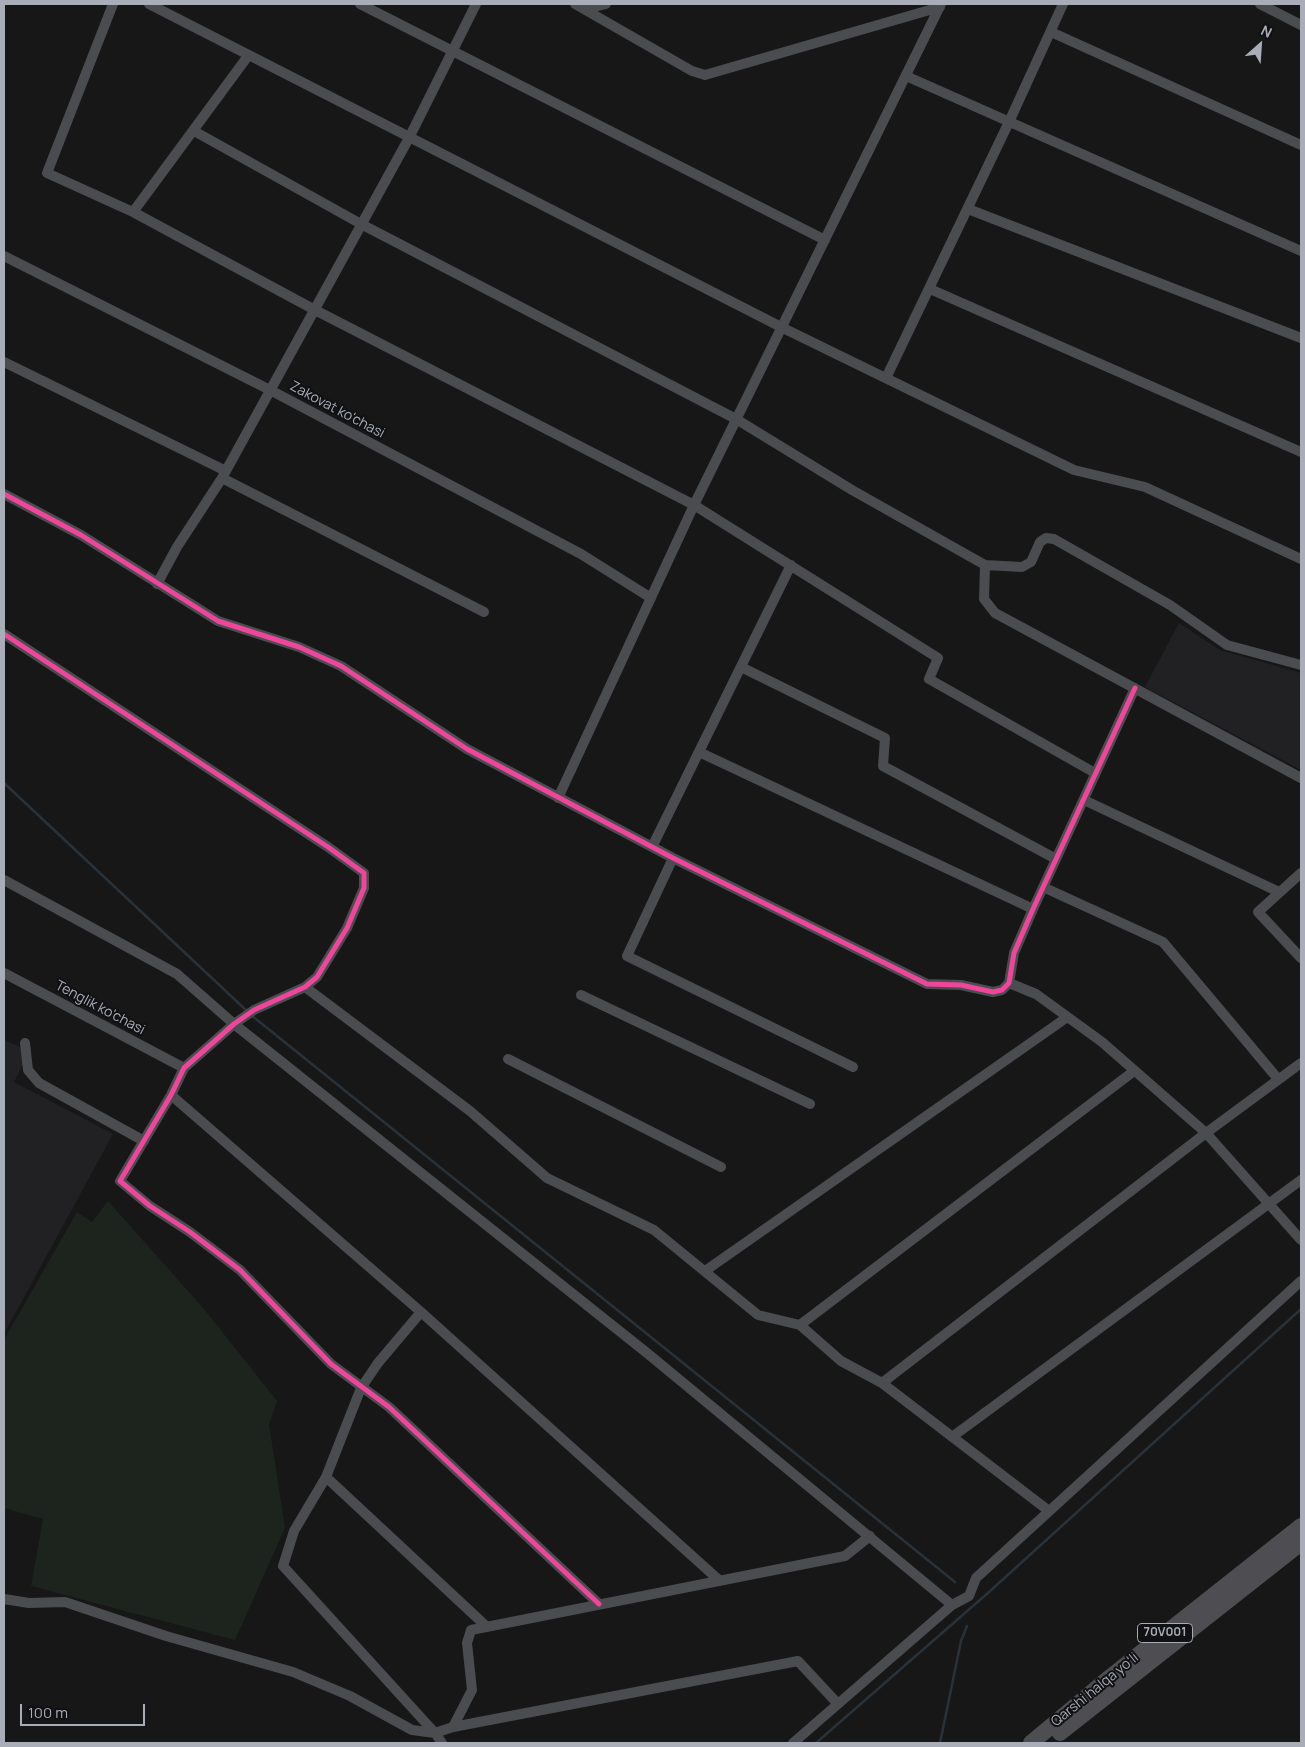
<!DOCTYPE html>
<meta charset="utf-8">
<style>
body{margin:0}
#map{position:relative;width:1305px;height:1747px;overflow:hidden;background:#171717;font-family:Manrope,sans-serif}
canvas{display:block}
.frame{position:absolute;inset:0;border:5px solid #a8adb8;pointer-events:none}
.north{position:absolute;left:1235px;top:20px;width:50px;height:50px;-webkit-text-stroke:4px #111113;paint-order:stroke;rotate:26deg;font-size:14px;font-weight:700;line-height:20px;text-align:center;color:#a8adb8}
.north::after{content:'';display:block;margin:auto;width:18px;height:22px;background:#a8adb8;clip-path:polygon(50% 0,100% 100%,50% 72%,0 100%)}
.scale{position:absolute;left:20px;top:1704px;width:125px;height:22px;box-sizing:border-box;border:2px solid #a8adb8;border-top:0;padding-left:6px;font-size:15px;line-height:18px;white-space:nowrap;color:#a8adb8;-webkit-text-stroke:4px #111113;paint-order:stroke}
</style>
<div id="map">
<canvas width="1305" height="1747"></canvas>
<div class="frame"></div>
<div class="north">N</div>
<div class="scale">100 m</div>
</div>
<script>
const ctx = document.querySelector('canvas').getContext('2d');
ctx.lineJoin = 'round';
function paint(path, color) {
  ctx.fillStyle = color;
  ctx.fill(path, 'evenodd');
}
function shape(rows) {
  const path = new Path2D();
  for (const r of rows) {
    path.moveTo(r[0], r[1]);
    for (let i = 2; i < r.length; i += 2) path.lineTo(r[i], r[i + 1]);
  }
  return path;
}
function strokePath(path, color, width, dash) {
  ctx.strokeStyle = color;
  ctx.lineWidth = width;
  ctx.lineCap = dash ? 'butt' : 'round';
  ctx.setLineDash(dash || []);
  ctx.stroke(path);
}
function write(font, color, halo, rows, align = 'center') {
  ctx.font = font + ' Manrope,sans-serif';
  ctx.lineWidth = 4;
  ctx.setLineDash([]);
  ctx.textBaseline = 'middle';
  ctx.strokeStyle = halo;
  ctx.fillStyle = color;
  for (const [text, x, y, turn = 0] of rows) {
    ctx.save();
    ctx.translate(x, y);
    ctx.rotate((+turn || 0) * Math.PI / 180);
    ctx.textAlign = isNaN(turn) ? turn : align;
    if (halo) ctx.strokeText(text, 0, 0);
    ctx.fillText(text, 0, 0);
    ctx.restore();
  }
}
const built = shape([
 [1179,623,1220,650,1301,673,1301,770,1145,687],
 [4,1040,30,1051,14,1082,113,1134,4,1334]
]);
const green = shape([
 [108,1201,204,1309,277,1401,269,1424,285,1528,235,1640,31,1586,43,1519,4,1508,4,1340,77,1212,92,1222]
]);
const stream = shape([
 [4,783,247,1011],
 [251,1015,955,1582],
 [816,1743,989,1592,1301,1309],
 [940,1743,961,1641,967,1626]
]);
const minor = shape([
 [113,4,47,173,133,212,315,310,694,505,938,658,929,679,1095,773],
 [149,4,783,328,1074,470,1145,487,1301,559],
 [360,4,825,240],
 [575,4,692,71,705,75,940,7],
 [1260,4,1301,25],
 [586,9,606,4],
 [1051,32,1301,145],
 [906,76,1301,251],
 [194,131,361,224,736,419,852,490,985,565,1022,567,1031,562,1040,542,1046,538,1054,539,1170,605,1227,645,1301,665],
 [968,209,1301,338],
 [133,212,248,56],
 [4,256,270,390,581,554,651,598],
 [930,289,1301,452],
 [4,362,226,471],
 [886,378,1009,122,1063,4],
 [222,478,484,612],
 [4,494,81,535,218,621,299,647,341,666,467,749,673,858,927,984,961,985,993,992,1002,990,1009,983,1014,953,1033,909,1135,688],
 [985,565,984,599,995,613,1301,778],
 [157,584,177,547,222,478,409,138,476,4],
 [4,634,328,847,364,873,364,888,347,928,317,977,305,987,254,1010,234,1024,184,1068,171,1095,120,1181,150,1206,190,1232,240,1270,331,1364,389,1407,599,1604],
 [741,667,885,738,883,766,1056,859],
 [699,752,1033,909],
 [558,798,694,505,941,4],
 [1084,800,1279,892],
 [652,847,791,565],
 [673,858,627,956,853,1067],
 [1301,873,1258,912,1301,958],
 [4,880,177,974,234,1024,647,1353,952,1605],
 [1043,887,1163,942,1278,1079],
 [4,973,184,1068],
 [1009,983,1036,994,1102,1042,1206,1133,1301,1240],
 [305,987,470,1111,547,1178,654,1230,758,1315,800,1325,841,1361,882,1383,1049,1511],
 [581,995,810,1104],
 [25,1043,28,1070,39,1083,144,1141],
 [508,1059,721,1167],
 [171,1095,421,1312,720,1581],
 [705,1271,1066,1018],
 [421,1312,378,1363,361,1388,326,1477,294,1531,283,1566,435,1733,442,1743],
 [800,1325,1134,1071],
 [882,1383,1206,1133,1301,1063],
 [952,1437,1301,1180],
 [326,1477,487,1627],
 [4,1599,29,1603,65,1602,166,1636,293,1672,350,1696,412,1730,435,1733,453,1727,798,1661,838,1704],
 [453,1727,472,1690,467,1643,471,1630,845,1556,870,1536],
 [793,1743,952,1605,969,1596,976,1578,1301,1281]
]);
const trunk = shape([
 [1060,1733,1301,1543],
 [1031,1743,1109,1678,1301,1526]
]);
const cycleway = shape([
 [4,494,81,535,218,621,299,647,341,666,467,749,673,858,927,984,961,985,993,992,1002,990,1009,983,1014,953,1033,909,1135,688],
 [4,634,328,847,364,873,364,888,347,928,317,977,305,987,254,1010,234,1024,184,1068,171,1095,120,1181,150,1206,190,1232,240,1270,331,1364,389,1407,599,1604]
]);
const shields = [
 [1165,1633,55]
];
const shieldNames = [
 ["70V001",1165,1633]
];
const streetNames = [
 ["Zakovat ko'chasi",337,410,28],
 ["Tenglik ko'chasi",100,1008,28],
 ["Qarshi halqa yoʻli",1095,1690,-39]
];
paint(built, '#212123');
paint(green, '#1d241e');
strokePath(stream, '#2a3239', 2.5);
strokePath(minor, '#4b4c50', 10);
strokePath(trunk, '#4e4e52', 16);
strokePath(cycleway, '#ed469a', 5);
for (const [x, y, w] of shields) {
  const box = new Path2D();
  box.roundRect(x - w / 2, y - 9.5, w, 19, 4);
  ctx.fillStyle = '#111113';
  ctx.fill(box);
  strokePath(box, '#a8adb8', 1);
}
write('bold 12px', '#a8adb8', null, shieldNames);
write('14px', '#a8adb8', '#111113', streetNames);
</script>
